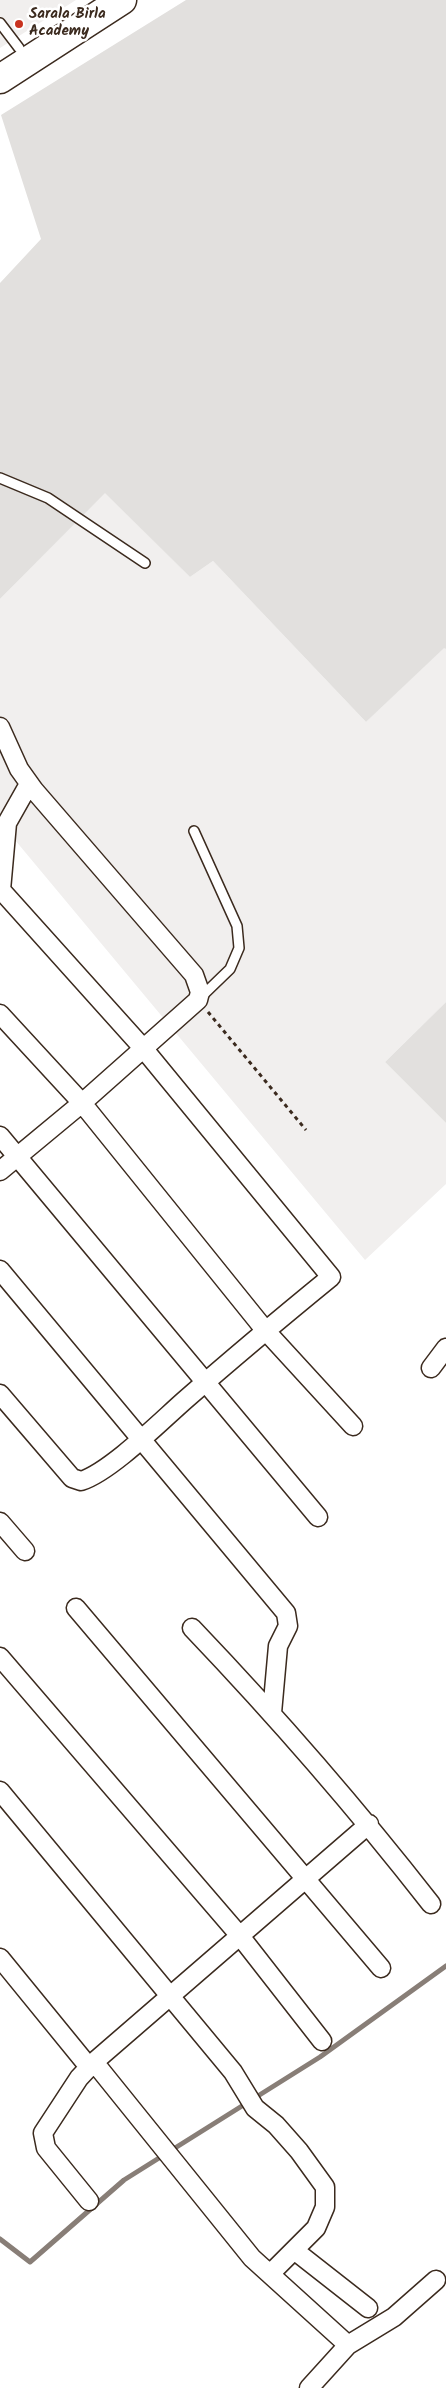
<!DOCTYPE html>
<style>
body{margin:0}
canvas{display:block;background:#fff}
</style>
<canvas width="446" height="2388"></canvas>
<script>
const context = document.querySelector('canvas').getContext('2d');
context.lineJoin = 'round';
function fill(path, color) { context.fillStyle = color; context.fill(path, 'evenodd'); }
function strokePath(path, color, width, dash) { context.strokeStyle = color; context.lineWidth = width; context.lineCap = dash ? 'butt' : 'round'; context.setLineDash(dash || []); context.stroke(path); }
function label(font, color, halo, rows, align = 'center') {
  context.font = font + ' Kalam,sans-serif'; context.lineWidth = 5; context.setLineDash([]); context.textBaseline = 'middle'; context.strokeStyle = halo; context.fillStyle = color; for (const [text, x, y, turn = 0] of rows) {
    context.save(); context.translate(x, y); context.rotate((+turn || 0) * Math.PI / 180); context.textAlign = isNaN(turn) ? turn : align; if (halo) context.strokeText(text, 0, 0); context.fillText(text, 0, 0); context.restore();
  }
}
fill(new Path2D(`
 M 0,0 L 76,0 L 0,48 Z
 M 105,492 L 190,577 L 213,561 L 366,722 L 444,647 L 446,649 L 446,1002 L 385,1062 L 446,1123 L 446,1184 L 365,1260 L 0,822 L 0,599 Z`), '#f1efee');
fill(new Path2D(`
 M 186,0 L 446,0 L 446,649 L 444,648 L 366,722 L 213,561 L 190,577 L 105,493 L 0,599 L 0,283 L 41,239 L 1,115 Z
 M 446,1002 L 446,1123 L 385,1062 Z`), '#e2e0de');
strokePath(new Path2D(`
 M 0,2239 L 30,2262 L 124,2180 L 320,2057 L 446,1966`), '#887e77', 5);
const lane = new Path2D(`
 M 0,23 L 19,48
 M 0,478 L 48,498 L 145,563
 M 194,831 L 237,926 L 239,948 L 230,969 L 200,998`);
const street = new Path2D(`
 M 0,727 L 19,769 L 34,790 L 194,975 L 200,992 L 198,1000 L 82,1103 L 0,1171
 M 0,1014 L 82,1103 L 265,1330 L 353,1426
 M 0,1136 L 318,1517
 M 0,1270 L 286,1613 L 288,1626 L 278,1646 L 272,1713
 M 431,1368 L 446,1348
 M 0,1394 L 72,1478 L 81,1481 C 110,1472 160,1422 185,1400 C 233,1358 282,1317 331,1277 L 143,1048 L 1,890 L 7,823 L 29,784
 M 0,1522 L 25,1551
 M 76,1608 L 381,1968
 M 192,1628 C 276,1716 356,1808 431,1904
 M 0,1657 L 240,1936 L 322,2041
 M 0,1791 L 233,2072 L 255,2108 L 276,2125 L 299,2151 L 325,2187 L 325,2207 L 316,2228 L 270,2274
 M 0,1958 L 89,2067
 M 94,2062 L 252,2258 L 348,2345
 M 89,2201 L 46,2148 L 43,2133 L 79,2078 L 94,2062 L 369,1824
 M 294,2250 L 368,2308
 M 309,2388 L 348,2345 L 394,2317 L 436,2280`);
const primary = new Path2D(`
 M 0,79 L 122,0`);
strokePath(lane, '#3b2a1e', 12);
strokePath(street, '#3b2a1e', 21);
strokePath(primary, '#3b2a1e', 31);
strokePath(new Path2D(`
 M 208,1012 L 306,1130`), '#3b2a1e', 3, [4, 4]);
strokePath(lane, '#fff', 9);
strokePath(street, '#fff', 18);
strokePath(primary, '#fff', 28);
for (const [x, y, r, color] of [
 [19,24,5,"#c8321e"]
]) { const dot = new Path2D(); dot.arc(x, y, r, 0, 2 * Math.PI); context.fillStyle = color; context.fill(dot); strokePath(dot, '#fff', 2); }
label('bold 15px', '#3b2a1e', '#fff', [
 ["Sarala Birla",29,15],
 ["Academy",29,32]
], 'left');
</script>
